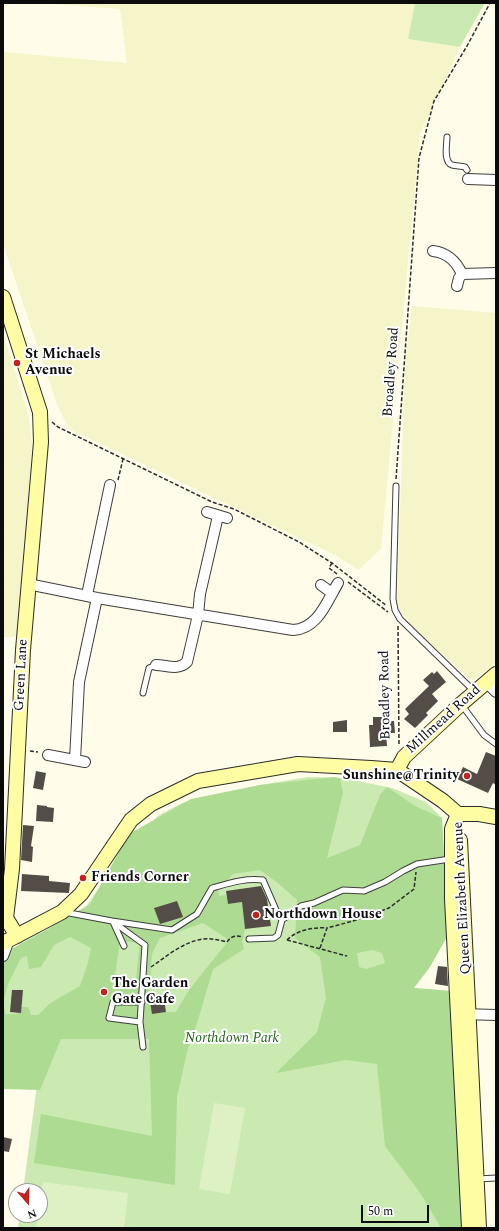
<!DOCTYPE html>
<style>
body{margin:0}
#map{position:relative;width:499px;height:1231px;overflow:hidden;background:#fffde9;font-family:Spectral,serif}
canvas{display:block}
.frame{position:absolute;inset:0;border:4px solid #0b0b0b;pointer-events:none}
.north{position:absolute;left:8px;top:1183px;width:40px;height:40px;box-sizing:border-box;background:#fff;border:1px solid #9d9d9d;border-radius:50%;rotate:160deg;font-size:11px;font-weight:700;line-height:16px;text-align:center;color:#0b0b0b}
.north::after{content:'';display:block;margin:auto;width:14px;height:18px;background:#c0241f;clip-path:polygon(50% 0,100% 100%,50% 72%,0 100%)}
.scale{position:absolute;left:361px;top:1205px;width:68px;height:18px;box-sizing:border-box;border:2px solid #0b0b0b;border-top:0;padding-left:5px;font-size:12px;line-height:14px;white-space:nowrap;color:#0b0b0b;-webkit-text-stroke:3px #fff;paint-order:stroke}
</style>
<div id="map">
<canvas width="499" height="1231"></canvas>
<div class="frame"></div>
<div class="north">N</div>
<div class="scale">50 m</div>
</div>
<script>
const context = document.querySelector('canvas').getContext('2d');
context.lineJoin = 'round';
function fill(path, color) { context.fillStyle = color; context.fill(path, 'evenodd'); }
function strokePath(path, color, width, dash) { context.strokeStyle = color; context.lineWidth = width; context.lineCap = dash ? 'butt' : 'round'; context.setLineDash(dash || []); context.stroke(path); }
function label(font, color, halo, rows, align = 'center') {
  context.font = font + ' Spectral,serif'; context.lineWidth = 4; context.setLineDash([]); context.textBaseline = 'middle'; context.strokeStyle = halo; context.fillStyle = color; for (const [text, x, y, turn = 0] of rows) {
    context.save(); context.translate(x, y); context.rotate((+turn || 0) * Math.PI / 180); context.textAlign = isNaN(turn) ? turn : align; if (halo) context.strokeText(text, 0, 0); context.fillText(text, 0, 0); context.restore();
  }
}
fill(new Path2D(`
 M 40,3 L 415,3 L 408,39 L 460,47 L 420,134 L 381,549 L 358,570 L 337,556 L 69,429 L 58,407 L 3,244 L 3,52 L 127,63 L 120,9 Z
 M 412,306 L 496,313 L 496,664 L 475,680 L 470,679 L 412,627 L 399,609 L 397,600 L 405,366 Z
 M 3,332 L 29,418 L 32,444 L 20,637 L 3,637 Z`), '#f5f5c9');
fill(new Path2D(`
 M 415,3 L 485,3 L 460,47 L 408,39 Z
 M 308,777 L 343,778 L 392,788 L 426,802 L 442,818 L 448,935 L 424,933 L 416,985 L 414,988 L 451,991 L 463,1228 L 18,1228 L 20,1215 L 40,1215 L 40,1191 L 23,1191 L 45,1024 L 3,1019 L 3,967 L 12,951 L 23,940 L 36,934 L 76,922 L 89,902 L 135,838 L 159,815 L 182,803 L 260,785 Z`), '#caeab2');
fill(new Path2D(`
 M 334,777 L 340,778 L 343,793 L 327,858 L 360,845 L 380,795 L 387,787 L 415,806 L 442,818 L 448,935 L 430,967 L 414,988 L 451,991 L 463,1228 L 441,1228 L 421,1194 L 385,1146 L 377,1064 L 346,1060 L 276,1073 L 317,1032 L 326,998 L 320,957 L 295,938 L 297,900 L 278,883 L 260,870 L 233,874 L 218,889 L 219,896 L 226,895 L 228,904 L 242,902 L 245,929 L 242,942 L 244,949 L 213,969 L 198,1020 L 187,1052 L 177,1097 L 175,1185 L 34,1163 L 41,1114 L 152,1136 L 149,1039 L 61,1039 L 40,1090 L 3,1089 L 3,1005 L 6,1014 L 16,1014 L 20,1007 L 28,1007 L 31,1015 L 38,1015 L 49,1004 L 80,986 L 88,963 L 91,948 L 70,937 L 54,945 L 41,967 L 29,969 L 27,956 L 21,958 L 8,984 L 3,1003 L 3,953 L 31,939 L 90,904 L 129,834 L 191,799 L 260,785 ZM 177,901 L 182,917 L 160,924 L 155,908 ZM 203,923 L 229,940 L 189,990 L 176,1012 L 166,1012 L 153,1014 L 149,996 L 152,954 L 160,938 ZM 120,941 L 140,943 L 136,979 L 115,976 ZM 372,950 L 382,953 L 385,963 L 366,969 L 359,967 L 357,953 Z`), '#acdb91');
fill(new Path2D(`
 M 214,1103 L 245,1108 L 230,1194 L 199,1189 Z
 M 43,1182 L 128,1193 L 124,1228 L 36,1228 L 38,1215 L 40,1215 L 40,1201 Z`), '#def1c4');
fill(new Path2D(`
 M 437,671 L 446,682 L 432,694 L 438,701 L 426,713 L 428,715 L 415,728 L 404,719 L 409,714 L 405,709 L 429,686 L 423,680 L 432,672 L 434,674 Z
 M 373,717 L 385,717 L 385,721 L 394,721 L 395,733 L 386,733 L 387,746 L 370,747 L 369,725 L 373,725 Z
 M 347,720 L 347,732 L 333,732 L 333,722 Z
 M 486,752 L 496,756 L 496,785 L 493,783 L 488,793 L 457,779 L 463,767 L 477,774 Z
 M 36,771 L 46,773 L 43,790 L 33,788 Z
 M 37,805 L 47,806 L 47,807 L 54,808 L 53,822 L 36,821 Z
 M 23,825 L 34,826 L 31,846 L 33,847 L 32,862 L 21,860 Z
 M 22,874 L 49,876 L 49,881 L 70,883 L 69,893 L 21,891 Z
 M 261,886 L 267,899 L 271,926 L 245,929 L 242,902 L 228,904 L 226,891 Z
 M 177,901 L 183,917 L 160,924 L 154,908 Z
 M 438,966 L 447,967 L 448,986 L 435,984 Z
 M 12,990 L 23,990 L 21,1013 L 10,1012 Z
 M 163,994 L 166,1012 L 152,1014 L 149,996 Z
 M 3,1137 L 12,1139 L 9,1152 L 3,1151 Z`), '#544d47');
const lane = new Path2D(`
 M 447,137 C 447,144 443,162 452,165 C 456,166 461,166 465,167 L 467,170
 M 396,486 L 393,599 L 395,610 L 400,619 L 474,691
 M 143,693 L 149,668 L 156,665
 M 461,704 L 484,735 L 496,744
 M 64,912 L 112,921 L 145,945 L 140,1022 L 143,1047
 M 112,921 L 172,930 L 197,914 L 212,888 C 230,883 245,878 263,880 L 276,910 L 282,920 L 301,906 L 314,903 L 343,890 L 364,891 L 385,882 L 403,871 L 417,864 L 450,859
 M 113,922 L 124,946
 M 249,939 L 274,938 L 278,935 L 282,920
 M 140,1022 L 109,1018 L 113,1002 L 142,1002
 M 478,1179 L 496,1178`);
const street = new Path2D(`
 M 468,179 L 496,180
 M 433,251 C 448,253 456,261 462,274
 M 457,286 L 459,278 L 462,274 L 496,273
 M 207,512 L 227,518
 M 28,584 L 97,598 L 293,630 C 318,629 327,601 338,583
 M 321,585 L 332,593
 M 87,595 L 110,485
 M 156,665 C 167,665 178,671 187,662 L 198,615 L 200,594 L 218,516
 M 486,682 L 496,692
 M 48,755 L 85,762
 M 75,760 L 79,682 L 97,598
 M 3,956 L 9,940
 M 462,1014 L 496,1015`);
const secondary = new Path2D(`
 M 3,297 L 40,412 L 41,442 L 23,650 L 12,869 L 6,918 L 17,936
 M 397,770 L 404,757 L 461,704 L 496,674
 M 458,814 L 452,829 L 452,899 L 469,1228
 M 460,840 L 479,1228
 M 3,943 L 62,912 L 81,894 L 131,820 L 151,804 L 198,781 L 298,764 L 371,768 L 397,770 L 443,801 L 458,814 L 479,814 L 496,817`);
strokePath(lane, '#3e3e3e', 7);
strokePath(street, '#3e3e3e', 12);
strokePath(secondary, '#2d2d2d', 16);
strokePath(new Path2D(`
 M 52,422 L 58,427 L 212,502 L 234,509 L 299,542 L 332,563 L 387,606
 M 396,479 L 419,158 L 434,101 L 467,46 L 490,3
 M 118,480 L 123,459
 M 332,563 L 329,568 L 337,574
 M 348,582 L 388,612
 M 398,626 L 399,746
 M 30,751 L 38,752
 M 287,940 L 347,956
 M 287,940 C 297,930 313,927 327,928
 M 320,948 L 327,928 L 353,921 L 389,908 L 414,889 L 416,872
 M 151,967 C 167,956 183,942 203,939 C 211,938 219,940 227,942 C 231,936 236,935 243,937`), '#2d2d2d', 1.5, [4, 2]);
strokePath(lane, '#fff', 5);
strokePath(street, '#fff', 10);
strokePath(secondary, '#fffda4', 14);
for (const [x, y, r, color] of [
 [17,363,4,"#c0241f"],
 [467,776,4,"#c0241f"],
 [83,878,4,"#c0241f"],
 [256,915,4,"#c0241f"],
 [104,992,4,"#c0241f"]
]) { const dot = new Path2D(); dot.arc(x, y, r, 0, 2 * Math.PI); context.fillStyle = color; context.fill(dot); strokePath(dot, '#fff', 1.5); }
label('bold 14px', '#0b0b0b', '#fff', [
 ["St Michaels",25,355],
 ["Avenue",25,371],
 ["Sunshine@Trinity",459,776,"right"],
 ["Friends Corner",91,878],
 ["Northdown House",264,915],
 ["The Garden",112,984],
 ["Gate Cafe",112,1000]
], 'left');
label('14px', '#0b0b0b', '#fff', [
 ["Broadley Road",392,372,-86],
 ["Green Lane",22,675,-87],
 ["Broadley Road",386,695,-91],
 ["Millmead Road",444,720,-42],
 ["Queen Elizabeth Avenue",463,898,-93]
]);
label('italic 14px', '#23641a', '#fff', [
 ["Northdown Park",232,1039]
]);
</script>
